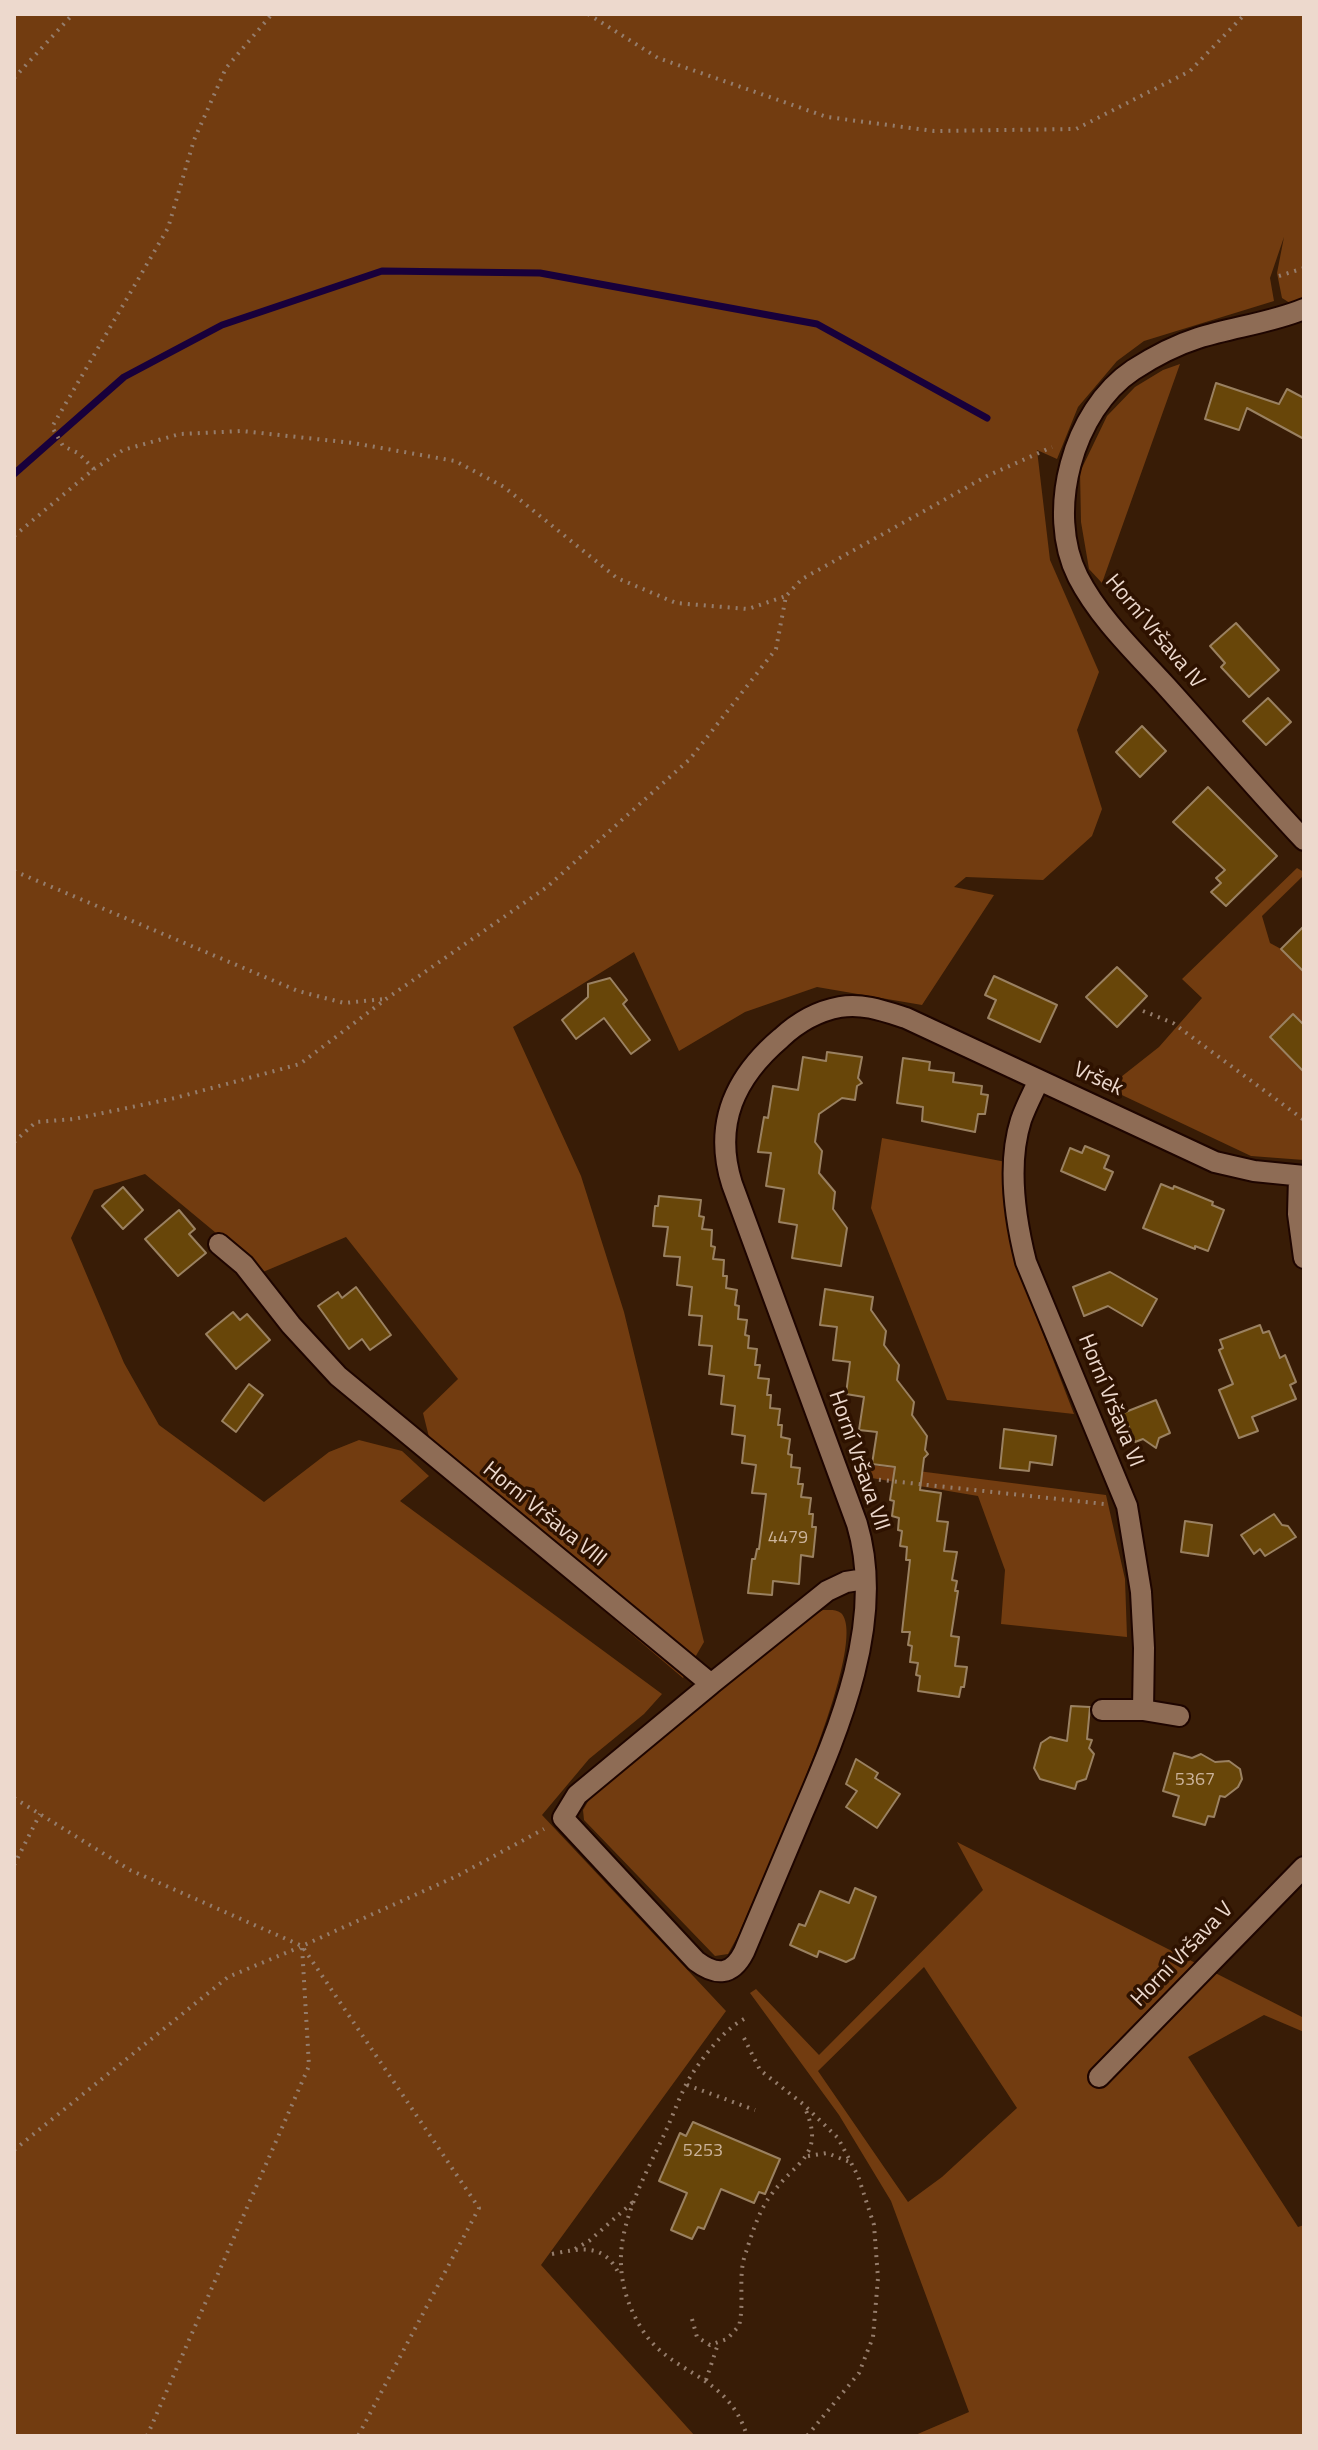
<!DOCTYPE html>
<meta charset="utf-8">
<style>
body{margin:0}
#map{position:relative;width:1318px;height:2450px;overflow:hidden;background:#381c06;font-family:"Titillium Web",sans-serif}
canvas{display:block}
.frame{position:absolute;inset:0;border:16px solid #edd9cd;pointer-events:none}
</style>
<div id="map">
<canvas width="1318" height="2450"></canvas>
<div class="frame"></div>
</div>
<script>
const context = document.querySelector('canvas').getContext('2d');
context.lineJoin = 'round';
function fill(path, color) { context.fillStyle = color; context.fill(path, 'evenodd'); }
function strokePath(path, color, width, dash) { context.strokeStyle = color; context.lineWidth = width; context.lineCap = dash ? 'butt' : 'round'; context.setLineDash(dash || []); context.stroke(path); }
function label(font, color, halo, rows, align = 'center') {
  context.font = font + ' "Titillium Web",sans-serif'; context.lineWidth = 7; context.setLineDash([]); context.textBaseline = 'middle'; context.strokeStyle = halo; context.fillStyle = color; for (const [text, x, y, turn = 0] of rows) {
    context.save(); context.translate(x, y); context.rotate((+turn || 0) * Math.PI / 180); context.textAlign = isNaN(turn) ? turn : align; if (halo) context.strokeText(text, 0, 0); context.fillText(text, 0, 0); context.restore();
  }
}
fill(new Path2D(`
 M 14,14 L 1304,14 L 1304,312 L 1282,298 L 1277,273 L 1284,237 L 1270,278 L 1274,301 L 1144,341 L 1117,361 L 1078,407 L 1057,459 L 1037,450 L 1050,560 L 1099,672 L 1077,730 L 1102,809 L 1092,836 L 1043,880 L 966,877 L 954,887 L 994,895 L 922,1005 L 817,987 L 745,1012 L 679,1051 L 634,952 L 513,1027 L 581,1176 L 624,1312 L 704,1642 L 683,1678 L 437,1469 L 423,1413 L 458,1379 L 346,1237 L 263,1272 L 145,1174 L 94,1190 L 71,1238 L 124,1363 L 159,1425 L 264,1502 L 329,1452 L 359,1440 L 402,1451 L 429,1476 L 400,1501 L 662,1694 L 644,1714 L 589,1759 L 542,1815 L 726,2011 L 541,2265 L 695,2436 L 14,2436 Z
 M 1180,364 L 1102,583 L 1089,569 L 1081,522 L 1080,472 L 1107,416 L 1135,387 L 1163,370 Z
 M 1297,868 L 1304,872 L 1304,875 L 1262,916 L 1270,943 L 1281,949 L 1304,972 L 1304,1160 L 1251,1156 L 1107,1088 L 1159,1047 L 1202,998 L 1182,979 Z
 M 882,1138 L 1006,1162 L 1006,1211 L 1014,1259 L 1074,1414 L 947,1400 L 871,1208 Z
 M 855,1463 L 1106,1495 L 1125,1579 L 1127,1637 L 1001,1624 L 1005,1570 L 978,1496 L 854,1475 Z
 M 823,1610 C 829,1610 836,1609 841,1613 C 873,1644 758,1889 740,1932 L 728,1954 L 715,1956 L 584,1820 L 583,1810 L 590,1798 L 809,1618 Z
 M 957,1842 L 1304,2018 L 1304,2032 L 1264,2015 L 1188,2057 L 1298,2227 L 1304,2225 L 1304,2436 L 913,2436 L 969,2412 L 891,2201 L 839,2115 L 750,1993 L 756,1989 L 819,2055 L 983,1890 ZM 924,1967 L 1017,2108 L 942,2177 L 908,2202 L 818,2071 Z`), '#723c10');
strokePath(new Path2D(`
 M 14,474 L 124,377 L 222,325 L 382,271 L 540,273 L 817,324 L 987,418`), '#18003b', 7);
const building = new Path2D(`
 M 1216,383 L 1279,404 L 1287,389 L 1304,398 L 1304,439 L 1247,408 L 1239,430 L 1205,419 Z
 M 1236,623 L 1279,670 L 1249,697 L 1221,667 L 1225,663 L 1210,646 Z
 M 1268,698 L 1291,722 L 1266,745 L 1243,721 Z
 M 1142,726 L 1166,751 L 1140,777 L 1116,752 Z
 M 1208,787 L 1277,856 L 1226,906 L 1211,892 L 1221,883 L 1216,878 L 1225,870 L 1173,822 Z
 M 1304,926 L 1304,972 L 1281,949 Z
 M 1117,967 L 1147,996 L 1117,1027 L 1086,997 Z
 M 994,976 L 1057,1005 L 1040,1042 L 988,1018 L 996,1000 L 985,995 Z
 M 610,978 L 627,1000 L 623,1004 L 650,1040 L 631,1054 L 604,1018 L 576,1039 L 562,1020 L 588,997 L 588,984 Z
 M 1293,1014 L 1304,1025 L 1304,1072 L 1270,1037 Z
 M 827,1052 L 862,1057 L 858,1078 L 862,1083 L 857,1086 L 855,1100 L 842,1098 L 819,1114 L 815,1142 L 822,1151 L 819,1173 L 835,1192 L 833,1209 L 847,1228 L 841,1266 L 792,1258 L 797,1225 L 779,1222 L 784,1189 L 766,1186 L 771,1153 L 758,1152 L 764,1117 L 768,1118 L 773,1086 L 798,1090 L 803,1057 L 826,1061 Z
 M 903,1058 L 930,1062 L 929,1070 L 954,1073 L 953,1082 L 982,1086 L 981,1094 L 988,1095 L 985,1114 L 978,1114 L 975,1132 L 922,1121 L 923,1107 L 897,1103 Z
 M 1085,1146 L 1109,1156 L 1104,1168 L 1113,1172 L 1105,1190 L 1061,1171 L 1070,1148 L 1082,1153 Z
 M 1161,1184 L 1173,1189 L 1174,1186 L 1213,1202 L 1212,1205 L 1224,1210 L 1208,1251 L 1195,1246 L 1195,1249 L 1143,1228 Z
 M 123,1187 L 143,1210 L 123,1229 L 102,1206 Z
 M 659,1196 L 701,1200 L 699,1216 L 704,1217 L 702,1229 L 712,1230 L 711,1246 L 715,1247 L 713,1259 L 724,1260 L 723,1276 L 727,1276 L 726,1288 L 737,1290 L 735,1305 L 739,1306 L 738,1319 L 747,1320 L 745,1335 L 749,1336 L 748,1348 L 757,1349 L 755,1365 L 760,1365 L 758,1378 L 769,1379 L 767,1395 L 771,1395 L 770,1408 L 780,1409 L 778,1425 L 782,1425 L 781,1437 L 790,1439 L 788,1454 L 792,1455 L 791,1467 L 800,1468 L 798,1484 L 803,1484 L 801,1497 L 811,1498 L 809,1514 L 813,1514 L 812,1527 L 816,1527 L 813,1557 L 801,1555 L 799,1584 L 773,1581 L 772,1595 L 748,1593 L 752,1559 L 755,1559 L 757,1549 L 759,1549 L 766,1494 L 752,1493 L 756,1465 L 742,1463 L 745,1436 L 732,1434 L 735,1406 L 721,1404 L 724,1376 L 709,1374 L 712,1346 L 699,1345 L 702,1316 L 689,1315 L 692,1287 L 677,1285 L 680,1257 L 664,1256 L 668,1227 L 653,1226 L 655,1206 L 658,1206 Z
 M 179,1210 L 195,1229 L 189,1234 L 206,1253 L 178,1276 L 145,1239 Z
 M 1110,1272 L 1157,1299 L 1142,1326 L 1108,1306 L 1084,1316 L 1073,1287 Z
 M 356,1287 L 391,1335 L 370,1350 L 362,1339 L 349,1349 L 318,1306 L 338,1292 L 342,1298 Z
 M 825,1289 L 873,1297 L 871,1310 L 886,1331 L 884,1345 L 899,1365 L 897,1380 L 914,1402 L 912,1415 L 927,1436 L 925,1450 L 928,1454 L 924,1458 L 920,1490 L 941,1493 L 937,1521 L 948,1522 L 944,1551 L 957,1552 L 952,1580 L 957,1581 L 955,1591 L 958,1591 L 951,1636 L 959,1637 L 955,1666 L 967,1667 L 964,1687 L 961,1687 L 959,1697 L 918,1691 L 920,1676 L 916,1675 L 918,1663 L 910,1662 L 912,1646 L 908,1645 L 910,1632 L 902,1632 L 910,1560 L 906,1560 L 907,1547 L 900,1546 L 902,1531 L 898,1530 L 899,1518 L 892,1516 L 894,1501 L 890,1500 L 895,1467 L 872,1464 L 877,1432 L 859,1430 L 864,1397 L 846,1394 L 850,1362 L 833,1360 L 837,1327 L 820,1325 Z
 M 233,1312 L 240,1320 L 247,1314 L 270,1340 L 236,1369 L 206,1334 Z
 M 1260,1325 L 1263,1333 L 1269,1331 L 1280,1358 L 1285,1355 L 1296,1382 L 1290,1385 L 1296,1399 L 1252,1417 L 1258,1431 L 1239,1438 L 1219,1390 L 1233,1384 L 1219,1350 L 1223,1348 L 1220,1340 Z
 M 249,1384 L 263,1395 L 236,1432 L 222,1421 Z
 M 1156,1400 L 1170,1433 L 1159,1438 L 1156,1448 L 1143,1439 L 1135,1442 L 1123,1413 Z
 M 1004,1429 L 1056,1436 L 1052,1465 L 1030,1462 L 1029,1471 L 1000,1468 Z
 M 1274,1514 L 1282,1525 L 1288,1526 L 1296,1537 L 1265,1556 L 1260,1549 L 1254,1554 L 1241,1535 Z
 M 1185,1521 L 1212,1525 L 1208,1556 L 1181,1552 Z
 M 1071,1706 L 1090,1707 L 1087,1739 L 1092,1740 L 1089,1748 L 1094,1754 L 1086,1779 L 1077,1782 L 1075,1789 L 1040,1779 L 1034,1768 L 1041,1743 L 1050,1737 L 1067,1741 Z
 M 1174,1753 L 1192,1758 L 1201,1754 L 1215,1762 L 1229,1761 L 1240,1769 L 1242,1779 L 1238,1787 L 1225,1797 L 1220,1796 L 1214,1817 L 1208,1816 L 1205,1825 L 1173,1816 L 1179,1796 L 1163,1791 Z
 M 856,1759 L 878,1773 L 875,1778 L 900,1794 L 877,1828 L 846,1807 L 857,1791 L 846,1784 Z
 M 855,1888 L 876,1897 L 854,1958 L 846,1962 L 819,1951 L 817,1957 L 790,1945 L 799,1924 L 805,1926 L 820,1891 L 849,1903 Z
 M 693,2122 L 780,2159 L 765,2194 L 759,2192 L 754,2203 L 721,2189 L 704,2229 L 698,2227 L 692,2239 L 671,2230 L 687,2193 L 659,2181 L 680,2133 L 686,2136 Z`);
fill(building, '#684609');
strokePath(building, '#9a8161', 2);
const minor = new Path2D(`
 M 1304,309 C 1270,323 1233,327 1198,338 C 1176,345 1153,357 1133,370 C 1073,410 1045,512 1078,577 C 1099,618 1135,652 1166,686 C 1212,737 1257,790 1304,840
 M 1039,1080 C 1033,1093 1026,1106 1021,1120 C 1007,1164 1015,1218 1026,1262 L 1127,1506 L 1141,1592 L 1144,1648 L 1143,1710 L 1102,1710
 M 1299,1177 L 1298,1214 L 1304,1258
 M 219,1244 L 244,1265 L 291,1325 L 338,1376 L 711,1684 L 827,1591 L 846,1582 L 865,1579
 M 711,1684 L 577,1795 L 563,1818 L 696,1961 C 716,1976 732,1976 744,1952 C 763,1907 782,1862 801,1817 C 839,1729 886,1621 857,1524 L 732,1184 C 713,1124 735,1077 781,1038 C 797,1023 818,1011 840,1007 C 863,1003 884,1011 906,1018 L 1215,1162 L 1254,1171 L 1304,1176
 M 1143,1710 L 1179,1716
 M 1099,2077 L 1304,1867`);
strokePath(minor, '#1e0500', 24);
strokePath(new Path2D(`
 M 588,14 L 658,58 L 827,117 L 934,131 L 1076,129 L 1190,71 L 1245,14
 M 14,78 L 73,14
 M 1279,276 L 1304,268
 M 94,469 L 78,453 L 63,446 L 52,427 L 168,228 L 194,140 L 226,68 L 272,14
 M 14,536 L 94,469 L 123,450 L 180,434 L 242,431 L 353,443 L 455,461 L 504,487 L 617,578 L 676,603 L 748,609 L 786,596
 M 14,871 L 298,991 L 344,1003 L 385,999
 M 1143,1011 L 1173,1023 L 1304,1120
 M 14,1142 L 36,1122 L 74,1119 L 175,1098 L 300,1064 L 386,999 L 547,887 L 690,759 L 776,649 L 786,596 L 802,579 L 987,476 L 1052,447
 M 863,1478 L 1104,1504
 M 14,1798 L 130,1870 L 302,1946 L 479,2208 L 358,2436
 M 14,1865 L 40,1814
 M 744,2019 C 724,2030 707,2052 694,2071 C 683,2087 676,2108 668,2126 C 651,2164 628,2203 622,2244 C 618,2273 625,2301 640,2326 C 668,2376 727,2371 747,2436
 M 744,2038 L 760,2070 L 803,2104 L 838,2138 L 858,2176 L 874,2225 L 878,2278 L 873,2337 L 859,2373 L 807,2436
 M 687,2085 L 755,2110
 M 14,2150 L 228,1977 L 300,1947
 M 808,2156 L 827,2153 L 852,2163
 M 575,2249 L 589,2241 L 633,2202
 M 552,2254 C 582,2248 604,2243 619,2274
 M 692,2319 L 697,2337 L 710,2345 L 727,2339 L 739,2326 C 745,2301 737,2276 746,2252 C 752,2234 759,2210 771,2195 C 796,2160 827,2156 804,2106
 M 706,2380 L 718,2344
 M 147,2436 L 309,2066 L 302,1946 L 457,1876 L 544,1829`), '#957d6c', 4, [2, 6]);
strokePath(minor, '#8e6c55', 20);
label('18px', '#ccb49c', null, [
 ["4479",788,1539],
 ["5367",1195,1781],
 ["5253",703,2152]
]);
label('22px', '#edd9cd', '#2e1200', [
 ["Horní Vršava IV",1154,632,50],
 ["Vršek",1098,1080,25],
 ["Horní Vršava VI",1110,1401,68],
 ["Horní Vršava VII",858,1461,71],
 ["Horní Vršava VIII",544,1515,39],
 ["Horní Vršava V",1183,1955,-46]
]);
</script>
